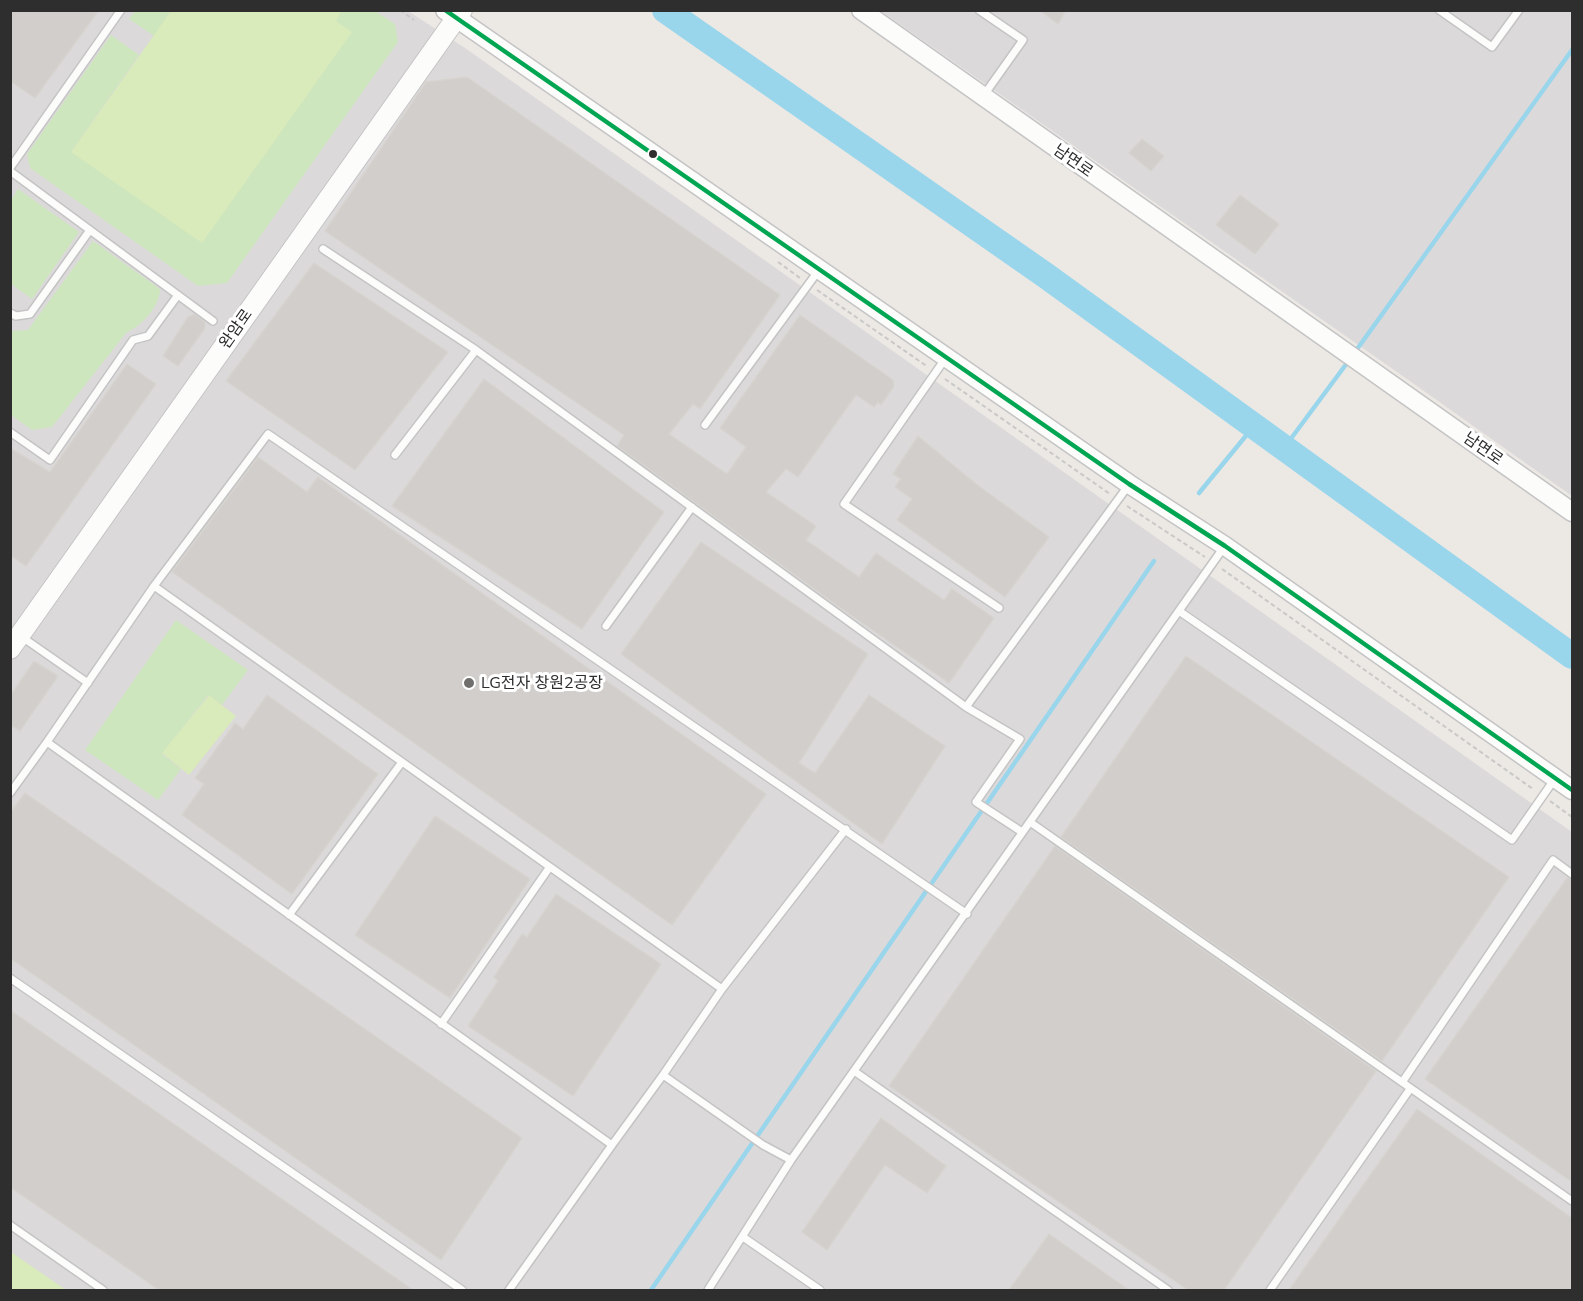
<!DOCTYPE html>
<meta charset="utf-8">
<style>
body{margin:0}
#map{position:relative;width:1583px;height:1301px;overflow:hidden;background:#ece8e4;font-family:Mulish,sans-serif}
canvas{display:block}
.frame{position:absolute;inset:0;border:12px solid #2e2e2e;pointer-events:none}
</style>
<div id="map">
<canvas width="1583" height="1301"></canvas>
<div class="frame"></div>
</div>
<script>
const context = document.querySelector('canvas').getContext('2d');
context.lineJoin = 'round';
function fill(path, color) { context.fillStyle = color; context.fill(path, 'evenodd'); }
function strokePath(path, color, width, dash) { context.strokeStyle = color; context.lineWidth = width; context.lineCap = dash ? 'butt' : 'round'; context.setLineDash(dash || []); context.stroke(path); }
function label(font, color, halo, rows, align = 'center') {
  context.font = font + ' Mulish,"Noto Sans KR",sans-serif'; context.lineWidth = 6; context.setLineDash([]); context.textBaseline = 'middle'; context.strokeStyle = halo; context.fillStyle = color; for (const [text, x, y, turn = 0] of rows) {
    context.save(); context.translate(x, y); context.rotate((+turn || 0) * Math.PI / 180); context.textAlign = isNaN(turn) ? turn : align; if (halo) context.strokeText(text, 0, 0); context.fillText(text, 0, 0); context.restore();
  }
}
fill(new Path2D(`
 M 10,11 L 408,11 L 465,48 L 1572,832 L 1572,1290 L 11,1290 Z
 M 881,11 L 1572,11 L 1572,496 L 1407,379 Z`), '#dcd9db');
fill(new Path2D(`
 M 135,11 L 135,10 L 171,11 L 154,36 L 129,19 Z
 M 341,11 L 375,11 L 395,24 L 398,42 L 227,283 L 198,286 L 30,168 L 27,154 L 111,35 L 139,55 L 71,152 L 351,32 L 335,21 Z
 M 18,189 L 79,232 L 32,299 L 11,284 L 11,200 Z
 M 93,241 L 160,289 C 160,307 141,326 126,333 L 52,427 L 32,430 L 11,415 L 11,331 L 28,330 Z
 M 176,620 L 248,670 L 222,705 L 208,695 L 162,754 L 181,769 L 158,800 L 85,750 Z`), '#cee6be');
fill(new Path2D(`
 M 171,11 L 341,11 L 336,21 L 352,32 L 202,243 L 71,152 Z
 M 209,695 L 236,716 L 189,775 L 162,753 Z
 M 10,1252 L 11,1252 L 66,1290 L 11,1290 Z`), '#d9eabb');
strokePath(new Path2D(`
 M 1355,352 L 1572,50
 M 1284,448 L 1350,359
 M 1199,493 L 1254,426
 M 651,1290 L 1154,561`), '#99d6ec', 4.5);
strokePath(new Path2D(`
 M 665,10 L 1045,275 L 1572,656`), '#99d6ec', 26);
const building = new Path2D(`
 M 10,10 L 99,10 L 35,98 L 10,81 Z
 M 1039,10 L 1066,10 L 1058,24 Z
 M 467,77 L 780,295 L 700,409 L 693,404 L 669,434 L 727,474 L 746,447 L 720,428 L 800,315 L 893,380 L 894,386 L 881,405 L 878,402 L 874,407 L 856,395 L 798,477 L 786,469 L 766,492 L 816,526 L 806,540 L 859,577 L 876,553 L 944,600 L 952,589 L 994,618 L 949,683 L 842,609 L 617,446 L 624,435 L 325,231 L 426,82 Z
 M 1142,139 L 1164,156 L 1151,171 L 1129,153 Z
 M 1240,195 L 1279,224 L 1255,254 L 1216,225 Z
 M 314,263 L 448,352 L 355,470 L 226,381 Z
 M 194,314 L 205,322 L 205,328 L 178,366 L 163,356 L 188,317 Z
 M 127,364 L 156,384 L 26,566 L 10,555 L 10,448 L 50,472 Z
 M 484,379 L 664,512 L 582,629 L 392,506 Z
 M 918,436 L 976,484 L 1049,537 L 1005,597 L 897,520 L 912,499 L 895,487 L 901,479 L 893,474 Z
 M 258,457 L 307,492 L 318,477 L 766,794 L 672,925 L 172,572 Z
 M 701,542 L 868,654 L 799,763 L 815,773 L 869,695 L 945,746 L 882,844 L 621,654 Z
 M 1186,656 L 1509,877 L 1382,1061 L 1061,837 Z
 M 34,661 L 58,676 L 20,731 L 10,725 L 10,696 Z
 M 267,695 L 378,774 L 292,894 L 182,815 L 204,784 L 195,778 L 235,723 L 243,729 Z
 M 25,793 L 522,1138 L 441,1260 L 10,958 L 10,813 Z
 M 435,816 L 530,879 L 450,998 L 355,935 Z
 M 1055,846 L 1376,1071 L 1224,1290 L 1188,1290 L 889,1086 Z
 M 1567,878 L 1572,879 L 1572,1182 L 1425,1079 Z
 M 556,894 L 661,964 L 573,1096 L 468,1026 L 498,981 L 494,977 L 522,934 L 527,937 Z
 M 10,1010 L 413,1290 L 159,1290 L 10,1187 Z
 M 1417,1109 L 1572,1218 L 1572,1290 L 1289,1290 Z
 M 881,1118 L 946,1166 L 927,1193 L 885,1165 L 827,1250 L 802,1232 Z
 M 1049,1234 L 1129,1290 L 1009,1290 Z`);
fill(building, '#d1cecb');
strokePath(building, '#d7d4d0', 1.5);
const service = new Path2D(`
 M 979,10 L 1023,40 L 984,95
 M 1439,10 L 1492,47 L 1519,10
 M 10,168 L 121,10
 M 10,171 L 213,321
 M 323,249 L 476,350 L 966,707 L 1020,739 L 976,802 L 1022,832
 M 10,313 L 16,316 L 30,314 L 90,230
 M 945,359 L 844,504 L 999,608
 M 705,425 L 819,270
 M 10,432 L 50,460 L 133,340 L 148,336 L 178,295
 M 395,455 L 476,350
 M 154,586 L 47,742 L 612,1145 L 663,1075
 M 1179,611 L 1512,840 L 1554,780
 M 606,626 L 692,507
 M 22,637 L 88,683
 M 966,707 L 1128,486
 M 10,793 L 47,742
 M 1030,822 L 1572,1201
 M 289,915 L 402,762
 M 10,978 L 462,1290
 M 722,989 L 846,829
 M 441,1024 L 549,868
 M 854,1071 L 1168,1290
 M 1403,1081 L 1553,860 L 1572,874
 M 791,1160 L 1224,547
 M 10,1225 L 103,1290
 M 743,1237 L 820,1290
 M 509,1290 L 612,1145
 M 708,1290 L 791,1160 L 763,1145 L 663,1075 L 722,989 L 154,586 L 268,434 L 967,914
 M 1270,1290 L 1410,1089`);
const tertiary = new Path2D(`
 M 445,10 L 1129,484 L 1225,546 L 1572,790
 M 861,10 L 1572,512`);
const secondary = new Path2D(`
 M 10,649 L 462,10`);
strokePath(service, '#c5c4c5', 10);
strokePath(tertiary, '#c5c4c5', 21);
strokePath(secondary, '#c5c4c5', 22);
strokePath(new Path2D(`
 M 400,10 L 414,20
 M 778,262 L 800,278
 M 817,290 L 928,367
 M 945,379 L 1110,494
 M 1127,506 L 1205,557
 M 1222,569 L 1533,789
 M 1550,801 L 1572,817`), '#c9c9c8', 2, [4.5, 3]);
strokePath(service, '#fcfcfb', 7);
strokePath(tertiary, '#fcfcfb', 18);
strokePath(secondary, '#fcfcfb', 20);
strokePath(new Path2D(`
 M 445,10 L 1129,484 L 1225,546 L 1572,790`), '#00a651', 4.5);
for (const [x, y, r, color] of [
 [653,154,5,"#2e2e2e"],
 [469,683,6,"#706f6e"]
]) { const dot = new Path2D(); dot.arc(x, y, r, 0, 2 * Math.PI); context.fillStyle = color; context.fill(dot); strokePath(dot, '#fff', 2); }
label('16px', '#2e2e2e', '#fff', [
 ["남면로",1073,161,35],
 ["완암로",236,329,-55],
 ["남면로",1483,449,35]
]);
label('16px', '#2e2e2e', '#fff', [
 ["LG전자 창원2공장",481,683]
], 'left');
</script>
